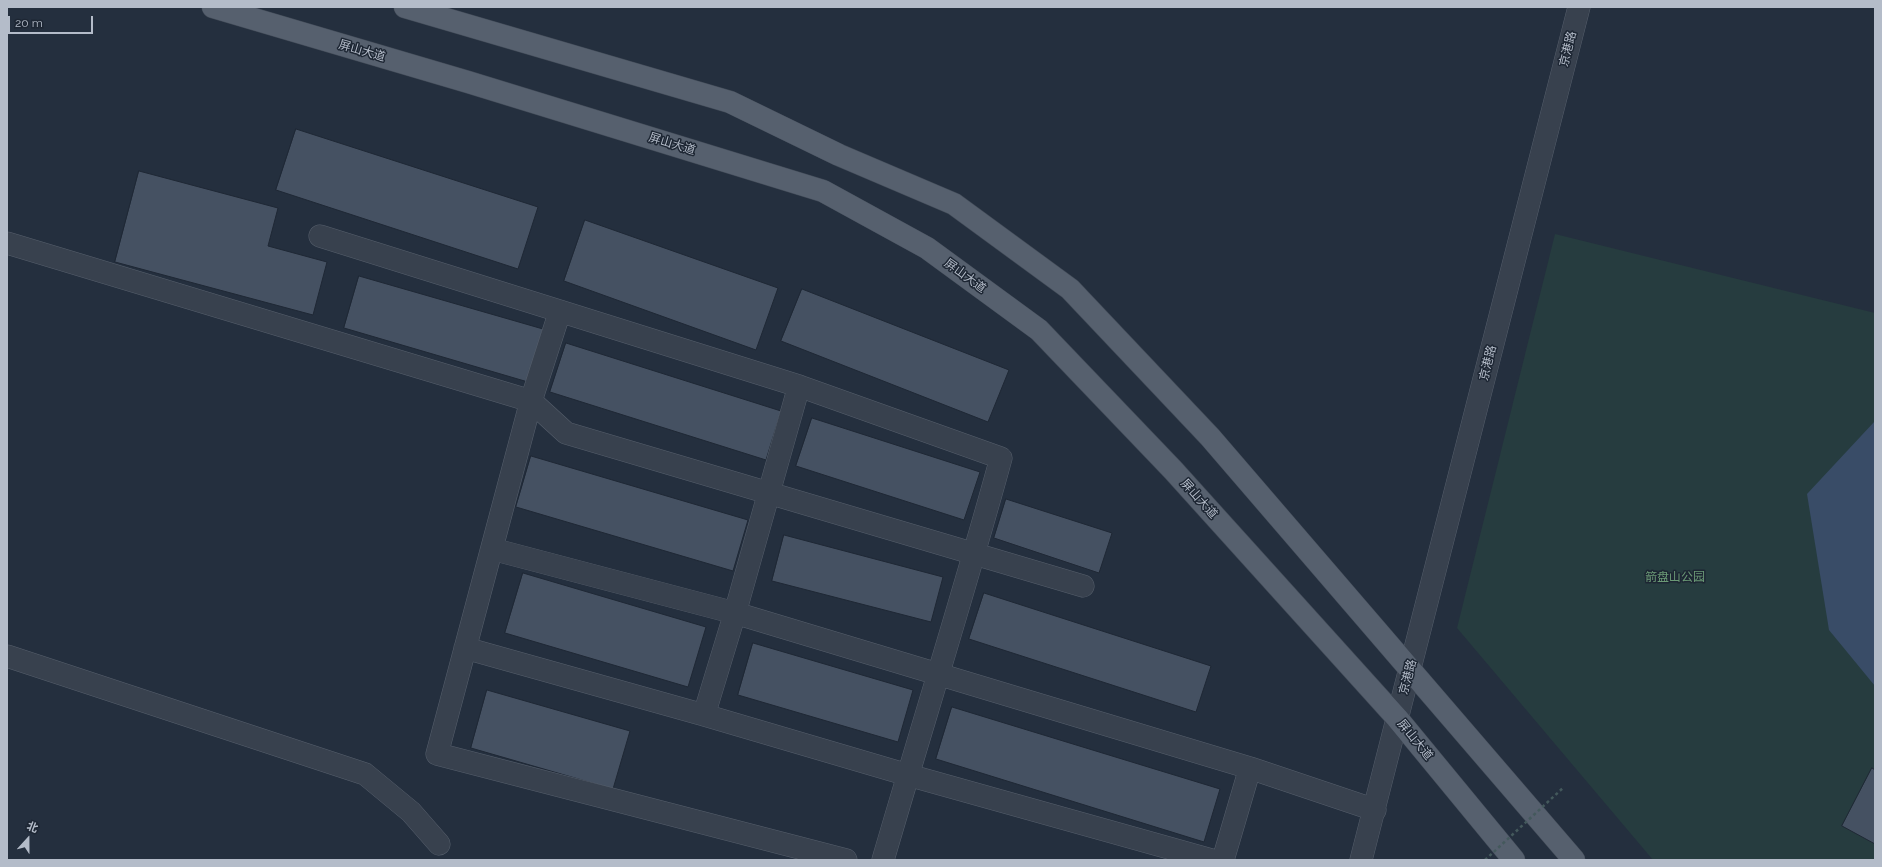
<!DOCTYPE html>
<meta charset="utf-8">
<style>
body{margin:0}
#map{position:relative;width:1882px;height:867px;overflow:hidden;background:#242f3e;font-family:Raleway,"Noto Sans SC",sans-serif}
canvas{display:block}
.frame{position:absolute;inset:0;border:8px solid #b4bcc9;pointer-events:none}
.north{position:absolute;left:8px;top:819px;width:40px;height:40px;-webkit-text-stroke:3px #1d2633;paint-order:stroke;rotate:21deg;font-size:11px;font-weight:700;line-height:16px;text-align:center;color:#b4bcc9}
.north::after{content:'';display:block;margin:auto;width:14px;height:18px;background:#b4bcc9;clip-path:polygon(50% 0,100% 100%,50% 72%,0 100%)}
.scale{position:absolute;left:8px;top:16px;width:85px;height:18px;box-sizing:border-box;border:2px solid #b4bcc9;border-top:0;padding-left:5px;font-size:12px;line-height:14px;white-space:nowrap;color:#b4bcc9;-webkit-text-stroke:3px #1d2633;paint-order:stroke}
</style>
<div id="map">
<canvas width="1882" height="867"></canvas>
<div class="frame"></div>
<div class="north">北</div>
<div class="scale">20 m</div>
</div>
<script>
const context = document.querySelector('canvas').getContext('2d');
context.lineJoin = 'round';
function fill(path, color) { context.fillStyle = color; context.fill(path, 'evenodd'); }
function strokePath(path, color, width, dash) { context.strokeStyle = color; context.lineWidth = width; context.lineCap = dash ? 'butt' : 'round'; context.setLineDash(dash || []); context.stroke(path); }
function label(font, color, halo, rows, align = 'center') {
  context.font = font + ' Raleway,"Noto Sans SC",sans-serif'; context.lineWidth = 3; context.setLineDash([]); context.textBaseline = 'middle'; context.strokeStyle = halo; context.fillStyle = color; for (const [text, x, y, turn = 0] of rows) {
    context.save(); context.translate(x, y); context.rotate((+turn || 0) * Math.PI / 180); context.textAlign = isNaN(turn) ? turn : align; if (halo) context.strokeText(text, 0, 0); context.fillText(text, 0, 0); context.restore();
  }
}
fill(new Path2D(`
 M 1555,234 L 1875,313 L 1875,860 L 1653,860 L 1457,628 Z`), '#263c3f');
fill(new Path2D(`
 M 1875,421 L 1875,686 L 1829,630 L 1807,494 Z`), '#394c67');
const building = new Path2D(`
 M 296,129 L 538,207 L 518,269 L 276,190 Z
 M 139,171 L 278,208 L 268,246 L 327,262 L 313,315 L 115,262 Z
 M 585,220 L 778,288 L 756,350 L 564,281 Z
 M 359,276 L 543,329 L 528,382 L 344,328 Z
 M 802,289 L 1009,370 L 988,422 L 781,341 Z
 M 566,343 L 781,411 L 766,460 L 550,392 Z
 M 812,418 L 980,472 L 964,520 L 796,466 Z
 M 531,456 L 748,520 L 733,571 L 516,507 Z
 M 1006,499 L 1112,533 L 1099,573 L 994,538 Z
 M 784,535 L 943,577 L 931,622 L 772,581 Z
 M 523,573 L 706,627 L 688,687 L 505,633 Z
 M 984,593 L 1211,666 L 1196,712 L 969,639 Z
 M 753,643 L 913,690 L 898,742 L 738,695 Z
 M 487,690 L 630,731 L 613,789 L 471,748 Z
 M 952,707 L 1220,789 L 1204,842 L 936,759 Z
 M 1872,768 L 1875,770 L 1875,844 L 1842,826 Z`);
fill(building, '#455162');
strokePath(building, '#1f2835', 1);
const minor = new Path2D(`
 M 320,236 L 799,386 L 735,613 L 1250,768 L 1375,810
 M 7,243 L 531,401 L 566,433 L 1083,586
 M 560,311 L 531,401 L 437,754 L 846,860
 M 799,386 L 1001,458 C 964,593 922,726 883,860
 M 492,549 L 735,613 L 704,715 L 908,775 L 1212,860
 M 465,648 L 704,715
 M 7,656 L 365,774 L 411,812 L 439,844
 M 1223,860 L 1250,768
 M 1361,860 L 1579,7`);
const major = new Path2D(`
 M 213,7 L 468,82 L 823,191 L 927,248 L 1039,330 L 1173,470 L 1397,718 L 1514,860
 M 405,7 L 730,102 L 839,155 L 954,204 L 1070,289 L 1210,437 L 1574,860`);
strokePath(minor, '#565f6c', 23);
strokePath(major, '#414a57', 23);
strokePath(minor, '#38414e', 22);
strokePath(major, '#56606e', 22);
strokePath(new Path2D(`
 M 1485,860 L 1564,787`), '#44595c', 2.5, [3, 3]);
label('12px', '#b4bcc9', '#1d2633', [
 ["京港路",1568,49,-76],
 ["屏山大道",362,51,16],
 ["屏山大道",672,144,17],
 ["屏山大道",965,276,36],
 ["京港路",1488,363,-76],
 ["屏山大道",1199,499,48],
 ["京港路",1408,677,-75],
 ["屏山大道",1415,740,51]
]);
label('12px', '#6b9a76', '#1d2633', [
 ["箭盘山公园",1675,577]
]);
</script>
